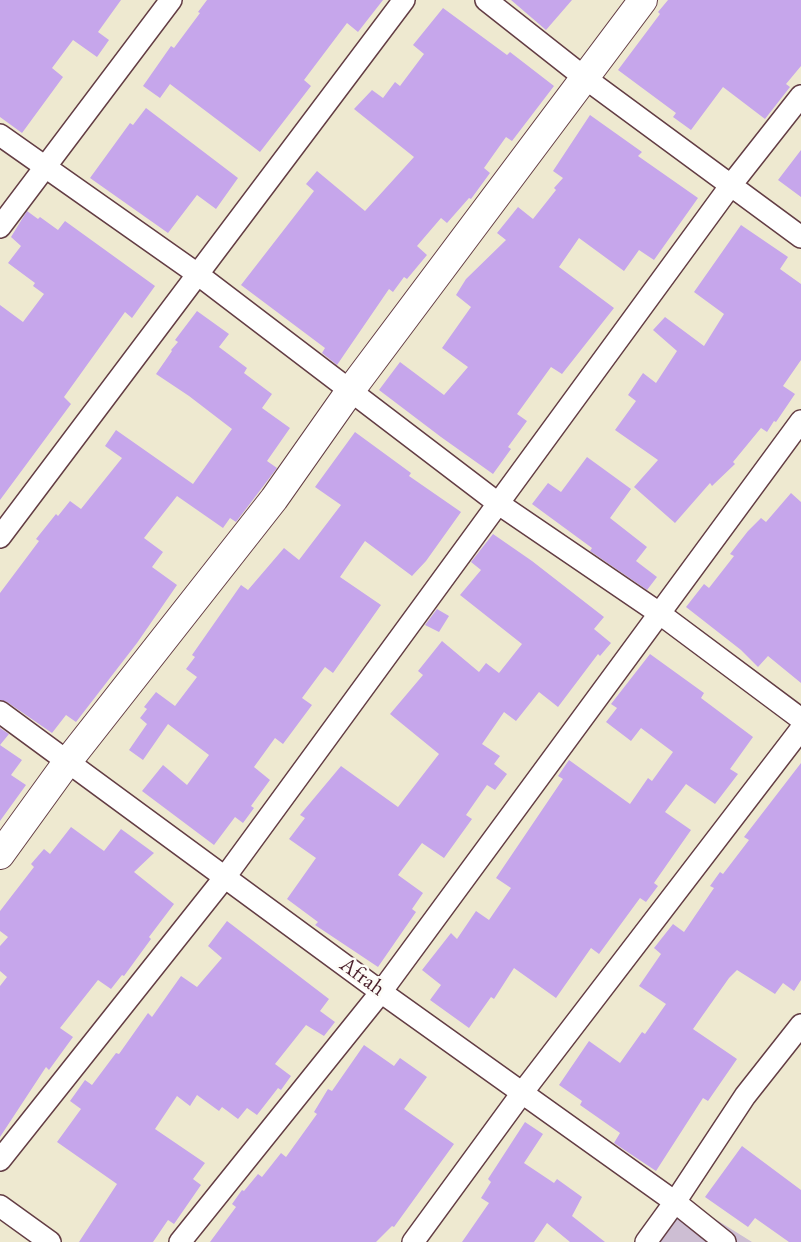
<!DOCTYPE html>
<style>
body{margin:0}
canvas{display:block;background:#eee9d0}
</style>
<canvas width="801" height="1242"></canvas>
<script>
const context = document.querySelector('canvas').getContext('2d');
context.lineJoin = 'round';
function fill(path, color) { context.fillStyle = color; context.fill(path, 'evenodd'); }
function strokePath(path, color, width, dash) { context.strokeStyle = color; context.lineWidth = width; context.lineCap = dash ? 'butt' : 'round'; context.setLineDash(dash || []); context.stroke(path); }
function label(font, color, halo, rows, align = 'center') {
  context.font = font + ' "EB Garamond",serif'; context.lineWidth = 5; context.setLineDash([]); context.textBaseline = 'middle'; context.strokeStyle = halo; context.fillStyle = color; for (const [text, x, y, turn = 0] of rows) {
    context.save(); context.translate(x, y); context.rotate((+turn || 0) * Math.PI / 180); context.textAlign = isNaN(turn) ? turn : align; if (halo) context.strokeText(text, 0, 0); context.fillText(text, 0, 0); context.restore();
  }
}
fill(new Path2D(`
 M 683,1199 L 752,1242 L 651,1242 Z`), '#cdbed3');
fill(new Path2D(`
 M 0,0 L 121,0 L 98,32 L 109,40 L 97,57 L 73,40 L 52,68 L 63,77 L 22,133 L 0,117 Z
 M 207,0 L 383,0 L 358,32 L 347,23 L 304,80 L 311,86 L 260,152 L 170,84 L 160,98 L 143,86 L 171,46 L 174,48 L 200,13 L 198,12 Z
 M 511,0 L 572,0 L 546,30 Z
 M 668,0 L 801,0 L 801,66 L 786,84 L 790,87 L 765,119 L 723,87 L 691,130 L 673,117 L 676,113 L 618,70 L 660,14 L 658,12 Z
 M 443,8 L 507,55 L 510,52 L 554,86 L 512,141 L 506,137 L 484,168 L 490,173 L 471,199 L 469,198 L 447,223 L 441,218 L 417,246 L 427,255 L 407,279 L 404,277 L 393,292 L 389,289 L 337,365 L 322,353 L 325,348 L 241,285 L 314,191 L 306,184 L 317,171 L 365,211 L 414,157 L 354,109 L 372,90 L 383,98 L 395,82 L 400,86 L 424,54 L 413,45 Z
 M 146,108 L 238,178 L 216,209 L 197,195 L 168,233 L 90,178 L 130,123 L 133,125 Z
 M 590,115 L 642,152 L 638,156 L 698,198 L 654,260 L 639,250 L 624,271 L 579,238 L 559,267 L 614,308 L 562,374 L 551,367 L 517,414 L 527,421 L 508,447 L 511,449 L 493,474 L 441,437 L 379,390 L 400,362 L 444,395 L 468,367 L 442,348 L 471,307 L 456,295 L 466,279 L 506,240 L 497,233 L 518,207 L 533,219 L 556,190 L 554,188 L 563,178 L 553,171 Z
 M 801,150 L 801,197 L 778,180 Z
 M 27,211 L 38,219 L 40,217 L 58,230 L 65,221 L 155,286 L 132,318 L 125,312 L 64,397 L 71,404 L 0,500 L 0,305 L 23,322 L 44,294 L 33,286 L 35,283 L 8,263 L 21,246 L 11,237 Z
 M 741,225 L 788,257 L 780,269 L 801,284 L 801,360 L 783,386 L 795,394 L 776,422 L 774,421 L 767,432 L 761,428 L 733,462 L 735,464 L 712,486 L 710,483 L 675,523 L 634,487 L 658,460 L 615,430 L 636,401 L 628,395 L 643,373 L 656,383 L 677,351 L 653,330 L 665,317 L 704,346 L 724,314 L 694,292 Z
 M 197,311 L 229,334 L 219,347 L 247,368 L 244,373 L 272,394 L 262,408 L 290,428 L 267,461 L 277,468 L 236,522 L 230,518 L 223,528 L 177,496 L 144,538 L 163,552 L 152,567 L 177,585 L 137,643 L 76,722 L 66,715 L 52,733 L 7,702 L 0,700 L 0,593 L 39,541 L 36,539 L 56,514 L 58,516 L 70,501 L 81,509 L 122,458 L 105,446 L 116,430 L 193,484 L 232,429 L 189,396 L 156,374 L 172,351 L 171,350 L 178,342 L 175,340 Z
 M 355,432 L 411,473 L 409,476 L 461,512 L 426,561 L 412,576 L 365,541 L 340,577 L 381,605 L 333,673 L 325,667 L 302,698 L 312,705 L 283,744 L 275,738 L 254,767 L 270,780 L 251,806 L 254,808 L 243,823 L 235,817 L 214,845 L 142,791 L 163,765 L 187,785 L 209,755 L 168,724 L 143,760 L 129,750 L 147,724 L 140,718 L 147,709 L 144,707 L 156,692 L 175,706 L 197,677 L 186,669 L 195,657 L 192,655 L 241,585 L 248,590 L 284,548 L 299,560 L 341,505 L 315,487 Z
 M 587,457 L 631,489 L 610,518 L 647,547 L 636,561 L 657,577 L 647,590 L 590,551 L 592,548 L 532,504 L 548,483 L 561,492 Z
 M 791,493 L 801,502 L 801,683 L 768,656 L 758,667 L 741,650 L 686,607 L 704,584 L 709,588 L 734,556 L 730,554 L 748,531 L 761,518 L 766,522 Z
 M 493,534 L 532,561 L 604,617 L 594,629 L 611,643 L 600,656 L 598,654 L 558,707 L 539,692 L 516,721 L 504,712 L 482,744 L 500,756 L 494,764 L 507,774 L 495,790 L 487,785 L 466,815 L 472,819 L 444,858 L 422,843 L 398,875 L 423,893 L 412,909 L 416,912 L 378,967 L 315,925 L 318,922 L 287,899 L 316,858 L 289,839 L 305,818 L 300,815 L 341,766 L 398,807 L 439,754 L 390,714 L 423,675 L 418,671 L 442,641 L 479,672 L 486,663 L 499,673 L 522,644 L 460,595 L 481,570 L 471,562 Z
 M 437,609 L 449,616 L 439,632 L 425,625 Z
 M 650,654 L 704,693 L 701,698 L 753,737 L 730,769 L 738,774 L 715,804 L 686,784 L 665,812 L 691,830 L 654,883 L 658,886 L 646,902 L 640,898 L 599,954 L 591,948 L 556,998 L 514,968 L 494,999 L 491,997 L 469,1028 L 430,1000 L 441,985 L 422,970 L 451,933 L 457,939 L 476,911 L 489,920 L 511,888 L 496,878 L 563,779 L 558,776 L 569,760 L 630,804 L 648,778 L 652,781 L 673,752 L 641,728 L 631,741 L 606,722 L 617,708 L 611,704 Z
 M 0,728 L 9,734 L 0,745 Z
 M 0,745 L 22,760 L 11,775 L 26,785 L 0,821 Z
 M 801,763 L 801,980 L 794,991 L 783,983 L 775,994 L 737,970 L 729,978 L 693,1029 L 737,1059 L 708,1101 L 703,1098 L 656,1171 L 614,1143 L 620,1133 L 580,1105 L 582,1101 L 559,1085 L 589,1041 L 620,1063 L 642,1032 L 645,1034 L 666,1004 L 639,986 L 661,954 L 654,948 L 673,924 L 684,932 L 714,888 L 710,886 L 720,872 L 723,874 L 749,840 L 744,837 Z
 M 71,827 L 104,851 L 121,829 L 154,853 L 134,872 L 174,904 L 149,937 L 151,939 L 124,976 L 122,975 L 111,989 L 98,980 L 60,1028 L 73,1037 L 49,1070 L 46,1067 L 0,1137 L 0,986 L 7,977 L 0,971 L 0,946 L 8,937 L 0,931 L 0,911 L 34,867 L 31,864 L 44,849 L 50,854 Z
 M 227,921 L 329,999 L 320,1011 L 335,1022 L 324,1036 L 306,1025 L 275,1064 L 291,1076 L 281,1090 L 278,1088 L 257,1115 L 247,1108 L 238,1119 L 222,1107 L 219,1111 L 197,1095 L 190,1106 L 177,1096 L 155,1129 L 205,1163 L 193,1179 L 201,1185 L 174,1224 L 168,1220 L 153,1242 L 79,1242 L 117,1184 L 57,1142 L 81,1109 L 70,1101 L 85,1080 L 92,1085 L 116,1053 L 119,1054 L 148,1013 L 152,1017 L 181,976 L 197,987 L 222,958 L 208,946 Z
 M 364,1045 L 394,1066 L 400,1058 L 427,1077 L 404,1109 L 454,1144 L 394,1227 L 392,1226 L 376,1242 L 210,1242 L 236,1207 L 232,1204 L 242,1190 L 244,1191 L 258,1174 L 262,1177 L 281,1153 L 286,1157 L 317,1114 L 314,1112 L 328,1089 L 332,1091 Z
 M 525,1122 L 543,1134 L 524,1163 L 554,1183 L 557,1179 L 582,1197 L 572,1216 L 605,1242 L 570,1242 L 547,1223 L 534,1242 L 462,1242 L 489,1203 L 481,1198 L 491,1182 L 488,1179 Z
 M 742,1146 L 801,1190 L 801,1242 L 789,1242 L 755,1218 L 748,1227 L 705,1197 Z`), '#c6a6eb');
const minor = new Path2D(`
 M 486,0 L 585,78 L 801,237
 M 0,135 L 196,273 L 499,504 L 659,613 L 801,719
 M 0,227 L 171,0
 M 0,537 L 404,0
 M 0,712 L 381,992 L 675,1202 L 725,1242
 M 0,1160 L 225,877 L 731,185 L 801,96
 M 0,1206 L 50,1242
 M 180,1242 L 381,992 L 801,421
 M 413,1242 L 522,1093 L 801,729
 M 646,1242 L 675,1202 L 745,1096 L 801,1025`);
const secondary = new Path2D(`
 M 0,855 L 68,761 L 274,499 L 350,391 L 643,0`);
strokePath(minor, '#633d44', 24);
strokePath(secondary, '#633d44', 30);
strokePath(minor, '#fff', 21);
strokePath(secondary, '#fff', 28);
label('22px', '#4a1f2b', '#fdfcf7', [
 ["Afrah",362,977,36]
]);
</script>
